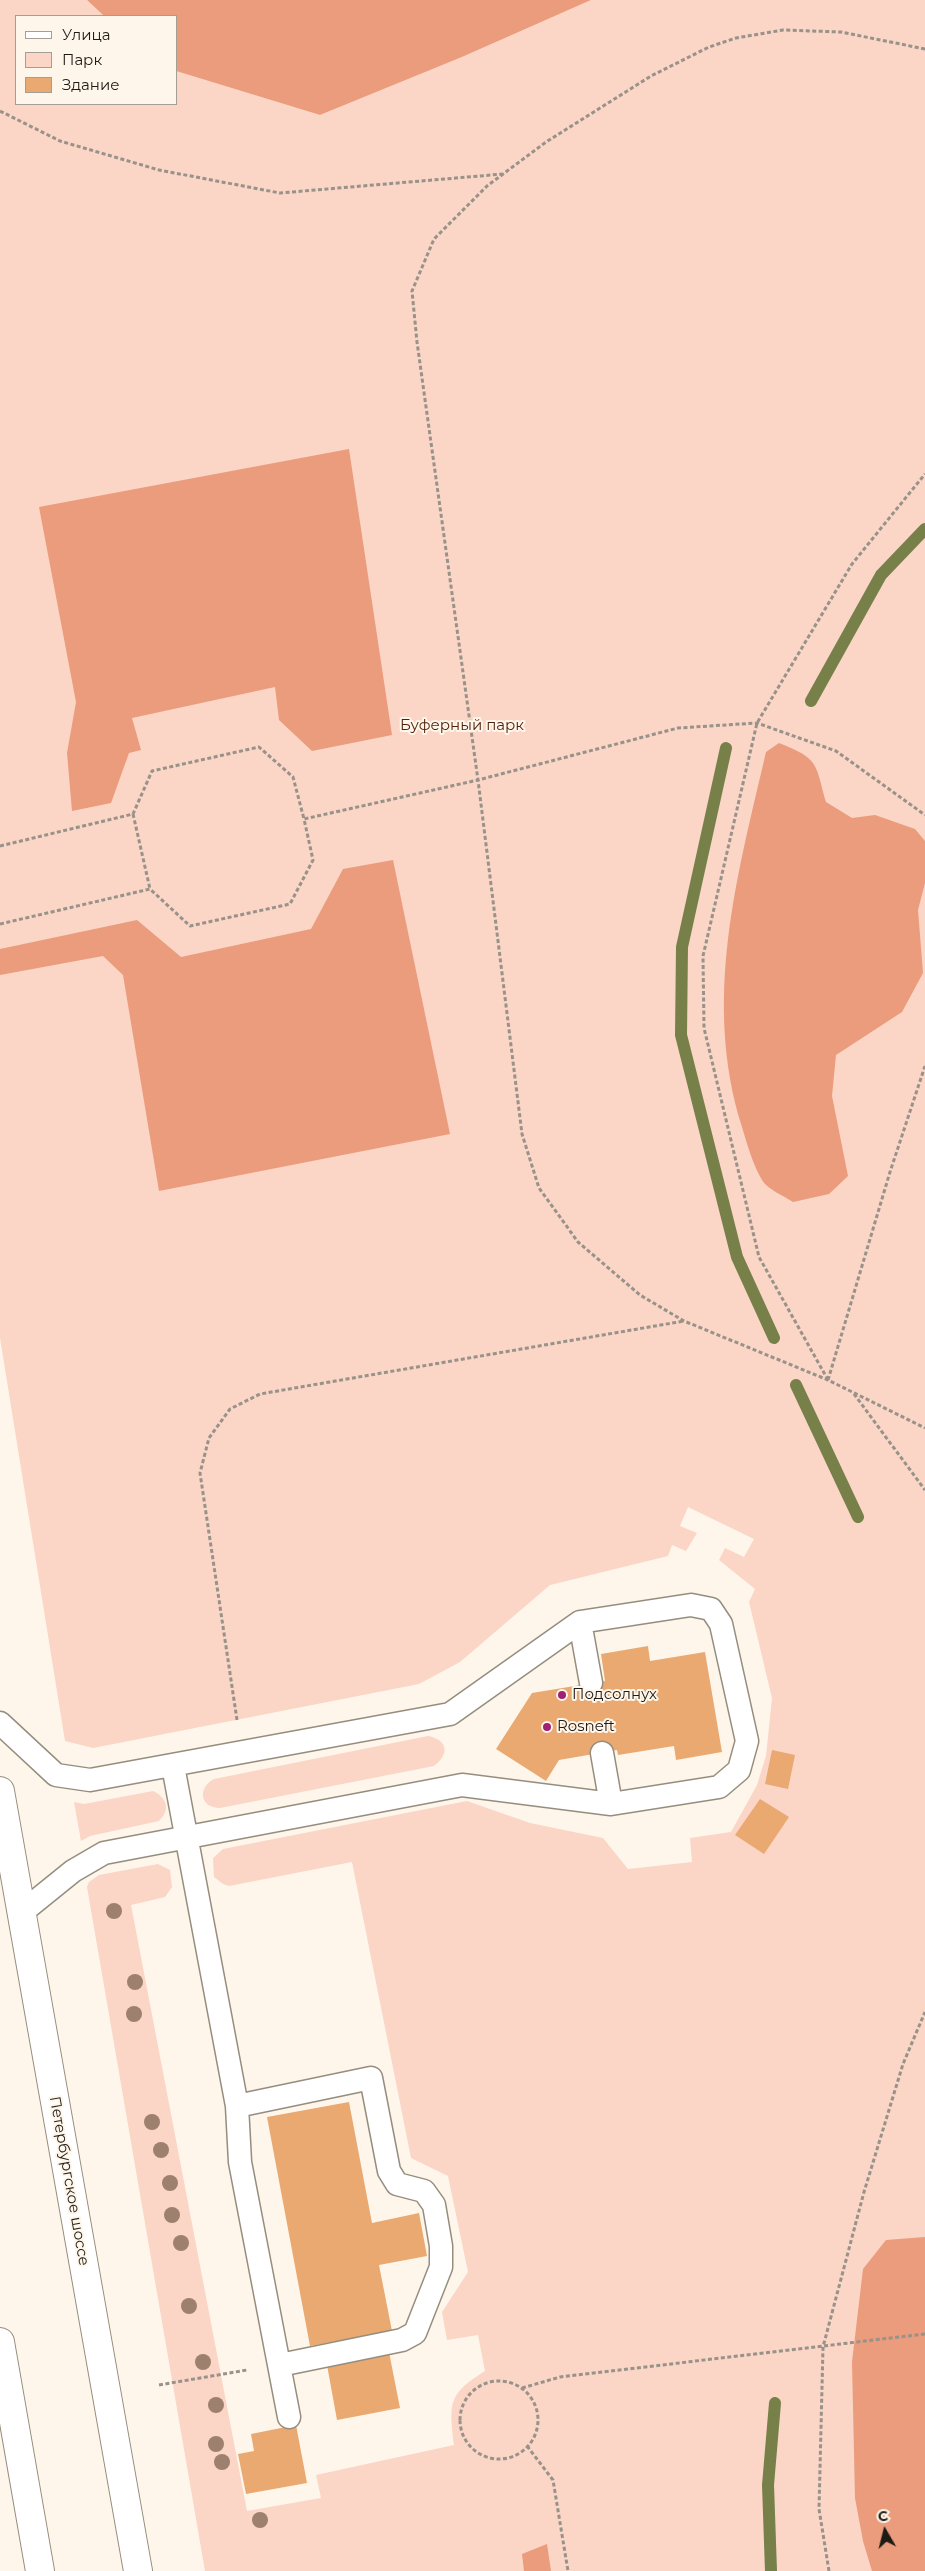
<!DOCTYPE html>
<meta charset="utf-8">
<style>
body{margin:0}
#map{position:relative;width:925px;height:2571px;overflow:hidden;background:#fef6ea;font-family:Montserrat,sans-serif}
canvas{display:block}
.legend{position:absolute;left:15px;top:15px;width:162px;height:90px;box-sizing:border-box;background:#fef6ea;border:1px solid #a49e95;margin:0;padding:6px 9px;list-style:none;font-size:15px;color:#1e1b15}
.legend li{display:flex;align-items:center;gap:10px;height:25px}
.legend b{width:25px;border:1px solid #a49e95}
.north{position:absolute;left:860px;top:2506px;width:50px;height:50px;-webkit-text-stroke:4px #fef6ea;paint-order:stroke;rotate:352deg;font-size:14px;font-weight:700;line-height:20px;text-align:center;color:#1e1b15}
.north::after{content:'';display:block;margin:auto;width:18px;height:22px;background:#1e1b15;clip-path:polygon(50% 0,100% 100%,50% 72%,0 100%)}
</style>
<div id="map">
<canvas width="925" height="2571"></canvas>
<ul class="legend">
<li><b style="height:6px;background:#fff"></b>Улица</li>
<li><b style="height:14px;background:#fbd5c6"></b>Парк</li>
<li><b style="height:14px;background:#e9a971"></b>Здание</li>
</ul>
<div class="north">С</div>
</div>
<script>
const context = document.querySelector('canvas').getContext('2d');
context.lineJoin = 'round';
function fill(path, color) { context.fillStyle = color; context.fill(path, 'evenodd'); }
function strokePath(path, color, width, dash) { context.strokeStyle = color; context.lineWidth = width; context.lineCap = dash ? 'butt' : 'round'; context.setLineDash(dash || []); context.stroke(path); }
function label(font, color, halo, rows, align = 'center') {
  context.font = font + ' Montserrat,sans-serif'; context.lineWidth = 4; context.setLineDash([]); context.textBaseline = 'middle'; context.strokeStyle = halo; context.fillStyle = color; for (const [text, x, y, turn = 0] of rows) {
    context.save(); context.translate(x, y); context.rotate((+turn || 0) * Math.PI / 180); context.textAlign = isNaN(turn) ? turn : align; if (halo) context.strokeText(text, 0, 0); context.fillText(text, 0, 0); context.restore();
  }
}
fill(new Path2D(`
 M 0,0 L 87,0 L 104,16 L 16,16 L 16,104 L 176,104 L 176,71 L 320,115 L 462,57 L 591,0 L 925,0 L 925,2571 L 205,2571 L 87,1887 L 89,1882 L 99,1875 L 158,1864 L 170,1870 L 172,1887 L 165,1897 L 131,1905 L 247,2511 L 321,2498 L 316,2475 L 454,2445 C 449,2403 448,2394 485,2371 L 478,2335 L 447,2340 L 442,2312 L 468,2272 L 448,2176 L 411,2158 L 352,1862 L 229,1886 L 223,1884 L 214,1877 L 213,1858 L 223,1849 L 467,1801 L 530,1823 L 603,1838 L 628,1869 L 692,1862 L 690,1838 L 731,1832 L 757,1785 L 766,1756 L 772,1698 L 749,1602 L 755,1589 L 719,1560 L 725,1548 L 744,1557 L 754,1539 L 688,1507 L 680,1526 L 697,1533 L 686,1551 L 672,1545 L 668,1556 L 550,1585 L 460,1662 L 419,1684 L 93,1748 L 65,1741 L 0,1338 Z
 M 428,1736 C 448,1740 450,1754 434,1766 L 220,1808 C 200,1808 197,1788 214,1779 Z
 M 153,1791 C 167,1798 171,1809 159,1821 L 90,1836 L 81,1841 L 74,1802 L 84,1804 Z`), '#fbd5c6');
fill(new Path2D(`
 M 87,0 L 591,0 L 462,57 L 320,115 L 176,71 L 176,16 L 104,16 Z
 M 349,449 L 392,735 L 312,751 L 279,720 L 275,687 L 132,718 L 141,750 L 129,753 L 111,803 L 72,811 L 67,753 L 76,702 L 39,507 Z
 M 779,743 C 819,759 815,762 826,802 L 852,818 L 875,815 L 915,829 L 925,841 L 925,883 L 918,910 L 923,973 L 902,1012 L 836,1055 L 832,1096 L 848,1176 L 829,1194 L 793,1202 C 784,1196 767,1189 762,1180 C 753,1165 747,1144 742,1127 C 702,1000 737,877 766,752 Z
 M 393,860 L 450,1134 L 159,1191 L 123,975 L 103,956 L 0,975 L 0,949 L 137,920 L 181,957 L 311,929 L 343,869 Z
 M 925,2237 L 925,2571 L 872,2571 L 863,2541 L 855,2498 L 852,2362 L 863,2269 L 886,2240 Z
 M 547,2544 L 551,2571 L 524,2571 L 522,2554 Z`), '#ea9c7c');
strokePath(new Path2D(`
 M 811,701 L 881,575 L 925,529
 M 726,748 L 682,947 L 681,1035 L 737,1257 L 774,1338
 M 796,1385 L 858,1517
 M 771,2571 L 768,2485 L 775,2403`), '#778048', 12);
fill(new Path2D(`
 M 648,1646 L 650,1661 L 705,1652 L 722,1752 L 676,1760 L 674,1746 L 618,1755 L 617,1750 L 559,1760 L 546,1781 L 496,1749 L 532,1693 L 605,1681 L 601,1654 Z
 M 772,1750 L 795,1755 L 788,1789 L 765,1784 Z
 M 760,1799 L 789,1817 L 764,1854 L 735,1835 Z
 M 349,2102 L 372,2223 L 419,2213 L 427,2256 L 379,2265 L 392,2331 L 310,2346 L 267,2117 Z
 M 389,2352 L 400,2408 L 337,2420 L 327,2365 Z
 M 296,2425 L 307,2483 L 246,2494 L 238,2454 L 254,2451 L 251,2434 Z`), '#e9a971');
const service = new Path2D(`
 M 580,1622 L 591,1683
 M 0,1723 L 56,1775 L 90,1780 L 450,1714 L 580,1622 L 691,1605 L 711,1609 L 721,1624 L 747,1741 L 739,1770 L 719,1787 L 611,1804 L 462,1785 L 104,1853 L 73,1871 L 21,1913
 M 602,1753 L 611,1804
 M 173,1766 L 237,2106 L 240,2162 L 289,2417
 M 237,2106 L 371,2078 L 389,2171 L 397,2184 L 424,2191 L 434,2205 L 441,2246 L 441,2267 L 415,2333 L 402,2340 L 280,2365`);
const secondary = new Path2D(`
 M 0,1791 L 138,2571
 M 0,2342 L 40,2571`);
strokePath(service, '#968d7f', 25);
strokePath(secondary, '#968d7f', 30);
strokePath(new Path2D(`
 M 925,49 L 841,32 L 783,30 L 736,38 L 709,47 L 651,76 L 546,142 L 487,186 L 434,239 L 412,291 L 417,342 L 478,780 L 522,1134 L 539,1188 L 578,1242 L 640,1295 L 684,1321 L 828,1380 L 925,1428
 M 0,111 L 60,141 L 159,170 L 280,193 L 503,174
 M 133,814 L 150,889
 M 0,846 L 133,814 L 152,771 L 259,747 L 293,777 L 304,819
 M 0,924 L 150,889 L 190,926 L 290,904 L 313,860 L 304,819 L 478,780 L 678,728 L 757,723 L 836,751 L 925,815
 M 828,1380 L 759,1257 L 704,1028 L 703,956 L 757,723 L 852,564 L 925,474
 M 828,1380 L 890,1172 L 925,1066
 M 854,1394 L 925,1490
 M 237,1720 L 200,1473 L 209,1438 L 230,1409 L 260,1394 L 684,1321
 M460 2420a39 39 0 1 1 78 0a39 39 0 1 1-78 0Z
 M 159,2385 L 247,2370
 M 522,2388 L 560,2377 L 925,2334
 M 527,2446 L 553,2480 L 568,2571
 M 829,2571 L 819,2509 L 823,2347 L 864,2192 L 903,2064 L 925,2012`), '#989289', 3, [4, 2.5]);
strokePath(service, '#fff', 22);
strokePath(secondary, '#fff', 28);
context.fillStyle = '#9e806e';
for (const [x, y] of [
 [114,1911],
 [135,1982],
 [134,2014],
 [152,2122],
 [161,2150],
 [170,2183],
 [172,2215],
 [181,2243],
 [189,2306],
 [203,2362],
 [216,2405],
 [216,2444],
 [222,2462],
 [260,2520]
]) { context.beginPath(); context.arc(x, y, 8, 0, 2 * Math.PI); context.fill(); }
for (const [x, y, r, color] of [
 [562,1695,5,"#a02073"],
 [547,1727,5,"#a02073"]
]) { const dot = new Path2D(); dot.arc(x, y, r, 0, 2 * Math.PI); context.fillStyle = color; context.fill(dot); strokePath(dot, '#fef6ea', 2); }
label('15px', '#501f08', '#fef6ea', [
 ["Буферный парк",462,726]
]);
label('15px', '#1e1b15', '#fef6ea', [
 ["Подсолнух",572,1695],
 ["Rosneft",557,1727]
], 'left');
label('15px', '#1e1b15', '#fef6ea', [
 ["Петербургское шоссе",69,2181,80]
]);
</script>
